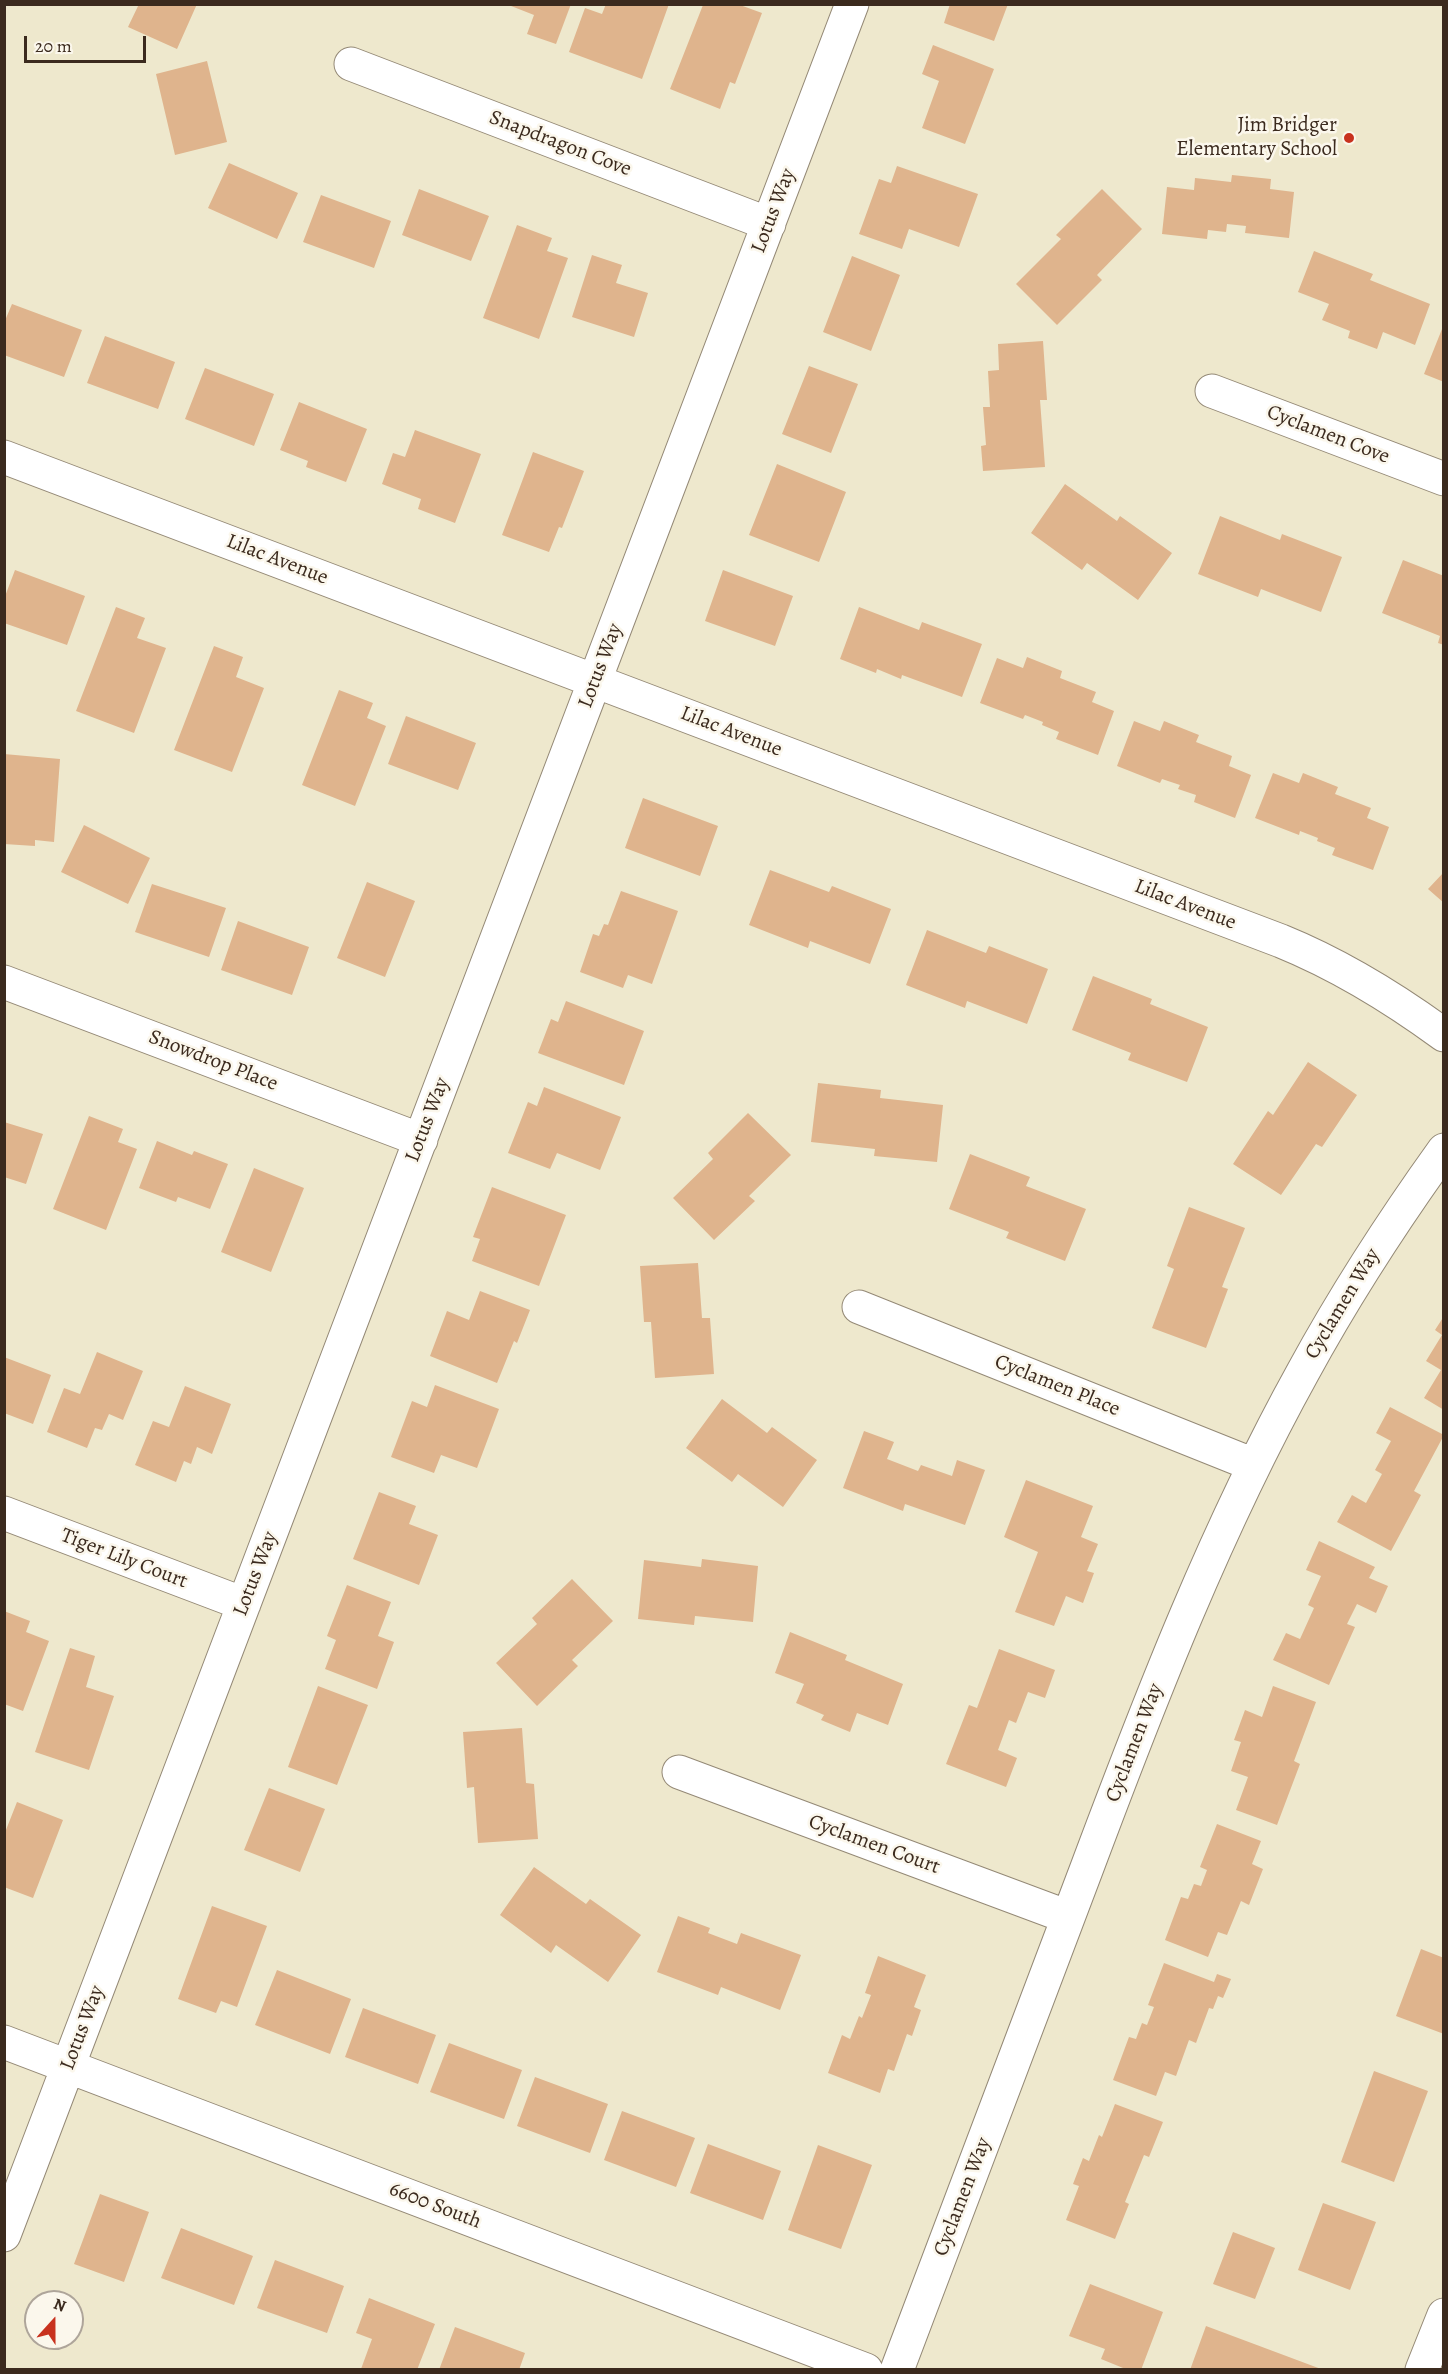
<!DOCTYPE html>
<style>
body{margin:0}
#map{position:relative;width:1448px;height:2374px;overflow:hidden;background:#eee8cd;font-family:Alegreya,serif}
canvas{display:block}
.frame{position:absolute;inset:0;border:6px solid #3b2a1e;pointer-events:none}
.north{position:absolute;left:24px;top:2290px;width:60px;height:60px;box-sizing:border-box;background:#fbf7ec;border:2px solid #aea59a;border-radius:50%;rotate:21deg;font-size:16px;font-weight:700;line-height:24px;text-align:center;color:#3b2a1e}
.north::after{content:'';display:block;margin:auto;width:21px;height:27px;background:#c8321e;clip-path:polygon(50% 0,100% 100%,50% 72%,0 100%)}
.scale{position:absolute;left:24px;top:36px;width:122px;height:27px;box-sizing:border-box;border:3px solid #3b2a1e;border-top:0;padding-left:8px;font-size:18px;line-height:21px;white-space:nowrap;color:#3b2a1e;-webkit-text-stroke:4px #fbf7ec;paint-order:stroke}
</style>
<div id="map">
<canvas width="1448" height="2374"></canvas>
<div class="frame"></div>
<div class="north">N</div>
<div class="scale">20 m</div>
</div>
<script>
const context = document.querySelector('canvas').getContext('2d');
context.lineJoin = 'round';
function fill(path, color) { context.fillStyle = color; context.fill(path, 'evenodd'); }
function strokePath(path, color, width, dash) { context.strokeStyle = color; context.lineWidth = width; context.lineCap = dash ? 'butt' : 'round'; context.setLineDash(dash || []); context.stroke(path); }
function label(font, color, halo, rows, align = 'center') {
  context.font = font + ' Alegreya,serif'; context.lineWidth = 5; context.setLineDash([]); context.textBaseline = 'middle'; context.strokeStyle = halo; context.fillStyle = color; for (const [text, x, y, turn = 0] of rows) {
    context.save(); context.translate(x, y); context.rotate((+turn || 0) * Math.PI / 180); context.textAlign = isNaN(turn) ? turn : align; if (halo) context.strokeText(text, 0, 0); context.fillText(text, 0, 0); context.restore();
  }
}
fill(new Path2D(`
 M 139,4 L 197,4 L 177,49 L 128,27 Z
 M 506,4 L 571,4 L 556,44 L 527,34 L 534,15 Z
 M 606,4 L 669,4 L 642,79 L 569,52 L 585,8 L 602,14 Z
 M 950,4 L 1008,4 L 994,41 L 944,23 Z
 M 703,5 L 740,5 L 762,13 L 735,84 L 730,82 L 720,109 L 670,89 Z
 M 933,45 L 994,69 L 965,144 L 922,128 L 939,81 L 922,74 Z
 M 207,61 L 227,142 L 175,155 L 156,74 Z
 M 229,163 L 298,193 L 277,239 L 208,208 Z
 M 897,166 L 978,194 L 959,247 L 909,229 L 902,249 L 859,234 L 879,179 L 891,183 Z
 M 1232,175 L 1271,179 L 1270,189 L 1294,192 L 1289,238 L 1245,233 L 1246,226 L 1227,224 L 1226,232 L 1208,230 L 1207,239 L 1162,234 L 1167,187 L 1194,190 L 1195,178 L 1231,182 Z
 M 419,189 L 489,216 L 471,261 L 402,235 Z
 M 1102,189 L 1142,229 L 1097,275 L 1102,280 L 1057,325 L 1016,284 L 1061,239 L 1056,235 Z
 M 321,195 L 391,221 L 374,268 L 303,242 Z
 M 517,225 L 552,238 L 547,251 L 568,258 L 539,339 L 483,318 Z
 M 1314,251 L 1373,274 L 1370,280 L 1430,304 L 1415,345 L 1383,332 L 1377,349 L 1348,338 L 1350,331 L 1322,320 L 1329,304 L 1298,292 Z
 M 592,255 L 622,265 L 616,283 L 648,293 L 634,337 L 572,317 Z
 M 852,256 L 900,275 L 871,351 L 823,332 Z
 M 12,304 L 82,330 L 64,377 L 4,355 L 4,323 Z
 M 1444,324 L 1444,382 L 1424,374 Z
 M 105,336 L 175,362 L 158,409 L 87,383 Z
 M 1043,341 L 1047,400 L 1040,400 L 1045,467 L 983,471 L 981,446 L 986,445 L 983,407 L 990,407 L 988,371 L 999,370 L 998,344 Z
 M 809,366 L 858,384 L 831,453 L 782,434 Z
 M 205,368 L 274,394 L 254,446 L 185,419 Z
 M 299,402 L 367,429 L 346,482 L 306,467 L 308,461 L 280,450 Z
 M 415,430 L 481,454 L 455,523 L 418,509 L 421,499 L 382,484 L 393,453 L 405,457 Z
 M 533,452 L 584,471 L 562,528 L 559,527 L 549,552 L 502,535 Z
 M 777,464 L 846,492 L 819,562 L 749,535 Z
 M 1065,484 L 1117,521 L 1120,516 L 1172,553 L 1138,600 L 1087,563 L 1082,570 L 1031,533 Z
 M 1220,516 L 1280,540 L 1282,534 L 1342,557 L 1321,612 L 1261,589 L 1258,597 L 1198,574 Z
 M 1403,560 L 1444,576 L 1444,645 L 1438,643 L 1440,636 L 1382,613 Z
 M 15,570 L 85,596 L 67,645 L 4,623 L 4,599 Z
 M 723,570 L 793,596 L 775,646 L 705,621 Z
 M 116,607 L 145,618 L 137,638 L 166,648 L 134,733 L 76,711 Z
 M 859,607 L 919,630 L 922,622 L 982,644 L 962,697 L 902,675 L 901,679 L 877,669 L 876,673 L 840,659 Z
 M 214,646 L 243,657 L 236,677 L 264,688 L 232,772 L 174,750 Z
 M 1027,657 L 1062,671 L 1060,678 L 1096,692 L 1092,702 L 1114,711 L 1098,755 L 1056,739 L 1059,732 L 1042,725 L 1043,722 L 1025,715 L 1023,719 L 980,703 L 997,658 L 1023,668 Z
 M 339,690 L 373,703 L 367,718 L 386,726 L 355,806 L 302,785 Z
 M 406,716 L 476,743 L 458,790 L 388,764 Z
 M 1134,721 L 1160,731 L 1164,721 L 1199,735 L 1196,742 L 1232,756 L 1229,766 L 1251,775 L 1235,818 L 1194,802 L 1196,795 L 1178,789 L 1180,785 L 1162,779 L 1160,783 L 1117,766 Z
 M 4,754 L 60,759 L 54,842 L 35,840 L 35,846 L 4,844 Z
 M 1273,773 L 1299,783 L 1303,773 L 1338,787 L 1335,794 L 1371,808 L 1367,818 L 1389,827 L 1373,870 L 1332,855 L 1335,848 L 1317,841 L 1318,838 L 1300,831 L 1299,835 L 1255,818 Z
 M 643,798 L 718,826 L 700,876 L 625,848 Z
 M 84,825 L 150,858 L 128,904 L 61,872 Z
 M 770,870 L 829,892 L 832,886 L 891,909 L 870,964 L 810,941 L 808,948 L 749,925 Z
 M 1444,872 L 1444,903 L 1428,889 Z
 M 367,882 L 415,901 L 385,977 L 337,958 Z
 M 152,884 L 226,908 L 209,957 L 135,932 Z
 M 621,891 L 678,911 L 652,984 L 628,975 L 623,988 L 580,972 L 593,934 L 599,936 L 604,924 L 608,925 Z
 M 238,921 L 309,947 L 292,995 L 221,970 Z
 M 927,930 L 986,953 L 989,946 L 1048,969 L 1027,1024 L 967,1001 L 965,1008 L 906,985 Z
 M 1093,976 L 1152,999 L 1150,1004 L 1208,1027 L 1187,1082 L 1128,1060 L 1131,1053 L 1072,1030 Z
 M 566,1001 L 644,1031 L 624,1085 L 538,1053 L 551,1019 L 558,1022 Z
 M 1308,1062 L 1357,1095 L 1322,1147 L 1316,1144 L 1281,1195 L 1233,1164 L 1268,1111 L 1273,1115 Z
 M 818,1083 L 881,1090 L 880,1098 L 943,1105 L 937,1162 L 874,1156 L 875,1149 L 811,1142 Z
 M 544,1087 L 621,1117 L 600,1170 L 557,1153 L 550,1169 L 508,1153 L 528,1102 L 537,1106 Z
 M 748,1113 L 791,1155 L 749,1196 L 755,1201 L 714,1240 L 673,1198 L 713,1159 L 708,1153 Z
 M 89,1116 L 123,1129 L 118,1142 L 137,1149 L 106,1230 L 53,1209 Z
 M 4,1122 L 43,1134 L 26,1184 L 4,1177 Z
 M 157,1141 L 192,1155 L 194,1151 L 228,1164 L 210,1209 L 178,1197 L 176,1202 L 139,1188 Z
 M 970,1154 L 1030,1177 L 1026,1186 L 1086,1209 L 1065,1261 L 1006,1238 L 1009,1232 L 949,1209 Z
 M 254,1168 L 304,1188 L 271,1272 L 221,1252 Z
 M 492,1187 L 566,1215 L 539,1286 L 472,1261 L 480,1239 L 473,1237 Z
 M 1189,1207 L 1245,1228 L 1222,1287 L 1228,1289 L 1206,1348 L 1152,1328 L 1174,1269 L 1167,1266 Z
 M 698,1263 L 702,1318 L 710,1318 L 714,1374 L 655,1378 L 651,1322 L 644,1322 L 640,1266 Z
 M 480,1291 L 530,1310 L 517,1343 L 514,1341 L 497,1383 L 430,1356 L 447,1311 L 469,1320 Z
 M 1444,1316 L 1444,1410 L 1424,1398 L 1441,1370 L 1426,1361 L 1442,1335 L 1435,1330 Z
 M 97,1352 L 143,1371 L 123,1420 L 109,1414 L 102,1430 L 95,1428 L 87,1448 L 47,1432 L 64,1388 L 80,1394 Z
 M 4,1357 L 51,1375 L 33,1424 L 4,1413 Z
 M 435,1385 L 499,1409 L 477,1468 L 441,1455 L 434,1473 L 391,1457 L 412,1401 L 427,1407 Z
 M 185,1386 L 231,1404 L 212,1454 L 197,1447 L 191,1464 L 184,1461 L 176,1482 L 135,1465 L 153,1421 L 169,1427 Z
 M 722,1399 L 767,1433 L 772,1427 L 817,1460 L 783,1507 L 738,1474 L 732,1482 L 686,1448 Z
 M 1390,1407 L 1444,1435 L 1414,1491 L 1421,1495 L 1391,1551 L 1337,1522 L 1352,1495 L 1366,1503 L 1382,1474 L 1375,1470 L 1391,1441 L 1376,1433 Z
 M 864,1431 L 894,1442 L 887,1459 L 918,1471 L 921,1465 L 952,1476 L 957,1460 L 985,1470 L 965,1525 L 905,1504 L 903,1511 L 843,1488 Z
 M 1026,1480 L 1093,1506 L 1081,1537 L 1098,1544 L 1087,1571 L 1094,1573 L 1083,1603 L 1066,1596 L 1054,1626 L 1015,1612 L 1038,1552 L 1004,1537 Z
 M 379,1492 L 416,1506 L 409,1524 L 438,1535 L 419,1585 L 353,1559 Z
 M 1319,1541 L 1375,1567 L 1369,1578 L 1388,1586 L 1376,1613 L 1357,1604 L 1347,1624 L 1355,1627 L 1329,1685 L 1273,1660 L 1286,1633 L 1300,1639 L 1314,1608 L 1308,1605 L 1321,1576 L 1306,1570 Z
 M 702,1559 L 758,1566 L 753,1622 L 695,1616 L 694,1625 L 638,1619 L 644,1560 L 701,1567 Z
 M 572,1579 L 613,1621 L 572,1660 L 578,1666 L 537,1706 L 496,1663 L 537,1624 L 532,1618 Z
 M 347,1585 L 391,1602 L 378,1636 L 394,1642 L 377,1689 L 325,1669 L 336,1640 L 327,1636 Z
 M 4,1611 L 30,1621 L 26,1632 L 49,1641 L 23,1711 L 4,1704 Z
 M 790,1632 L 847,1655 L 845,1660 L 903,1684 L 888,1725 L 857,1713 L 850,1732 L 821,1720 L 824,1715 L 796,1703 L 804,1684 L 775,1673 Z
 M 70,1648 L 95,1656 L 86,1687 L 114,1696 L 89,1770 L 35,1752 Z
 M 999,1649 L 1055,1670 L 1045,1698 L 1028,1692 L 1016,1723 L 1009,1720 L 998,1750 L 1017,1758 L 1006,1787 L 946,1764 L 969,1705 L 977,1708 Z
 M 318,1686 L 368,1705 L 337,1785 L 288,1767 Z
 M 1273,1686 L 1316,1702 L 1294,1761 L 1300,1764 L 1277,1825 L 1236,1810 L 1248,1777 L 1231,1771 L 1241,1742 L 1234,1740 L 1245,1710 L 1262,1717 Z
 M 522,1728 L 526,1783 L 534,1784 L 538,1839 L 478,1843 L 474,1787 L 467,1788 L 463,1732 Z
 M 269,1788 L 325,1809 L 300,1872 L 244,1850 Z
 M 17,1802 L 63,1820 L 33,1898 L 4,1887 L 4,1835 Z
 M 1217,1824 L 1261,1841 L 1252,1864 L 1263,1869 L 1249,1905 L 1241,1901 L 1227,1935 L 1218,1932 L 1208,1957 L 1165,1940 L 1181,1897 L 1188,1899 L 1194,1884 L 1201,1886 L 1207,1870 L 1200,1867 Z
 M 534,1867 L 586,1904 L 590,1899 L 641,1935 L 608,1982 L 556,1945 L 551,1953 L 500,1915 Z
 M 212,1906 L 267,1926 L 237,2007 L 221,2001 L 216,2013 L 178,1999 Z
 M 678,1916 L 710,1928 L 708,1933 L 737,1944 L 741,1933 L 801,1955 L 780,2010 L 721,1987 L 718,1995 L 657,1972 Z
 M 1421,1949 L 1444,1958 L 1444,2034 L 1396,2016 Z
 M 878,1956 L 926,1975 L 914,2007 L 921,2010 L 912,2036 L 907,2034 L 894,2071 L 888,2069 L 880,2093 L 828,2073 L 842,2035 L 850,2039 L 859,2016 L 862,2018 L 871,1995 L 865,1993 Z
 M 1164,1963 L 1214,1982 L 1217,1974 L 1231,1979 L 1223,1998 L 1218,1996 L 1213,2009 L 1209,2008 L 1196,2043 L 1189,2040 L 1176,2076 L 1165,2072 L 1156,2096 L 1113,2080 L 1129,2037 L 1136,2039 L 1142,2023 L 1147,2025 L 1154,2007 L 1148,2005 Z
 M 277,1970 L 351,1999 L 330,2054 L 255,2025 Z
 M 363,2008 L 436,2035 L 418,2084 L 345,2057 Z
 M 449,2043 L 522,2070 L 504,2119 L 430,2092 Z
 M 1374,2071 L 1428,2091 L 1394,2182 L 1341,2162 Z
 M 535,2077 L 608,2104 L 590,2153 L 517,2126 Z
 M 1115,2104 L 1163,2122 L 1149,2157 L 1144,2155 L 1125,2202 L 1129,2204 L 1115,2239 L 1066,2220 L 1079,2186 L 1073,2184 L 1083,2158 L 1089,2161 L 1099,2135 L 1102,2137 Z
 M 622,2111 L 695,2138 L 676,2187 L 604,2160 Z
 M 708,2144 L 781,2171 L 763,2220 L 690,2193 Z
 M 818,2145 L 872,2165 L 841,2249 L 788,2230 Z
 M 100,2194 L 149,2212 L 124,2282 L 74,2264 Z
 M 1323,2203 L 1376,2222 L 1350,2290 L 1298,2270 Z
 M 181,2228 L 253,2256 L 234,2305 L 161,2278 Z
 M 1233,2232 L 1275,2248 L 1255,2299 L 1213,2284 Z
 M 275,2260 L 344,2286 L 327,2333 L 257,2308 Z
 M 1090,2284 L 1163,2312 L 1141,2370 L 1128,2370 L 1101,2359 L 1105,2349 L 1069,2336 Z
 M 369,2298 L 435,2324 L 417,2370 L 361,2369 L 372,2339 L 356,2333 Z
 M 1206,2326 L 1321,2369 L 1321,2370 L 1190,2370 Z
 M 455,2327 L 525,2353 L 519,2370 L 439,2370 Z`), '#dfb48d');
const minor = new Path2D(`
 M 351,64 L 769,224
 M 1212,391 L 1444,479
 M 4,457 L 1281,941 C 1340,965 1392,997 1444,1035
 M 4,982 L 421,1140
 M 859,1307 L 1254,1465
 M 4,1513 L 244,1604
 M 679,1772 L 1068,1917
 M 4,2042 L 866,2370
 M 4,2235 L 852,4
 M 897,2370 C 962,2202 1024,2033 1088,1865 C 1151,1697 1216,1529 1303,1372 C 1345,1295 1393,1221 1444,1150
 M 1422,2370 L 1444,2315`);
strokePath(minor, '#948976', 35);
strokePath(minor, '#fff', 33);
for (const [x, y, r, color] of [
 [1349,138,6,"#c8321e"]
]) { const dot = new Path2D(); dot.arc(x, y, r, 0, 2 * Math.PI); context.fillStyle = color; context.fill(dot); strokePath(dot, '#fbf7ec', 2); }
label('21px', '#3b2a1e', '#fbf7ec', [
 ["Jim Bridger",1337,126],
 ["Elementary School",1337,150]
], 'right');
label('21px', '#3b2a1e', '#fbf7ec', [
 ["Snapdragon Cove",560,144,21],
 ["Lotus Way",774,211,-69],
 ["Cyclamen Cove",1328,435,21],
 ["Lilac Avenue",277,560,21],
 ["Lotus Way",601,666,-69],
 ["Lilac Avenue",731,732,21],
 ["Lilac Avenue",1185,905,21],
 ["Snowdrop Place",213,1061,21],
 ["Lotus Way",428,1120,-69],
 ["Cyclamen Way",1343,1304,-59],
 ["Cyclamen Place",1057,1386,22],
 ["Tiger Lily Court",124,1559,21],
 ["Lotus Way",256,1574,-69],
 ["Cyclamen Way",1135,1743,-69],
 ["Cyclamen Court",874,1845,20],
 ["Lotus Way",83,2028,-69],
 ["Cyclamen Way",963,2197,-69],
 ["6600 South",435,2206,21]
]);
</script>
